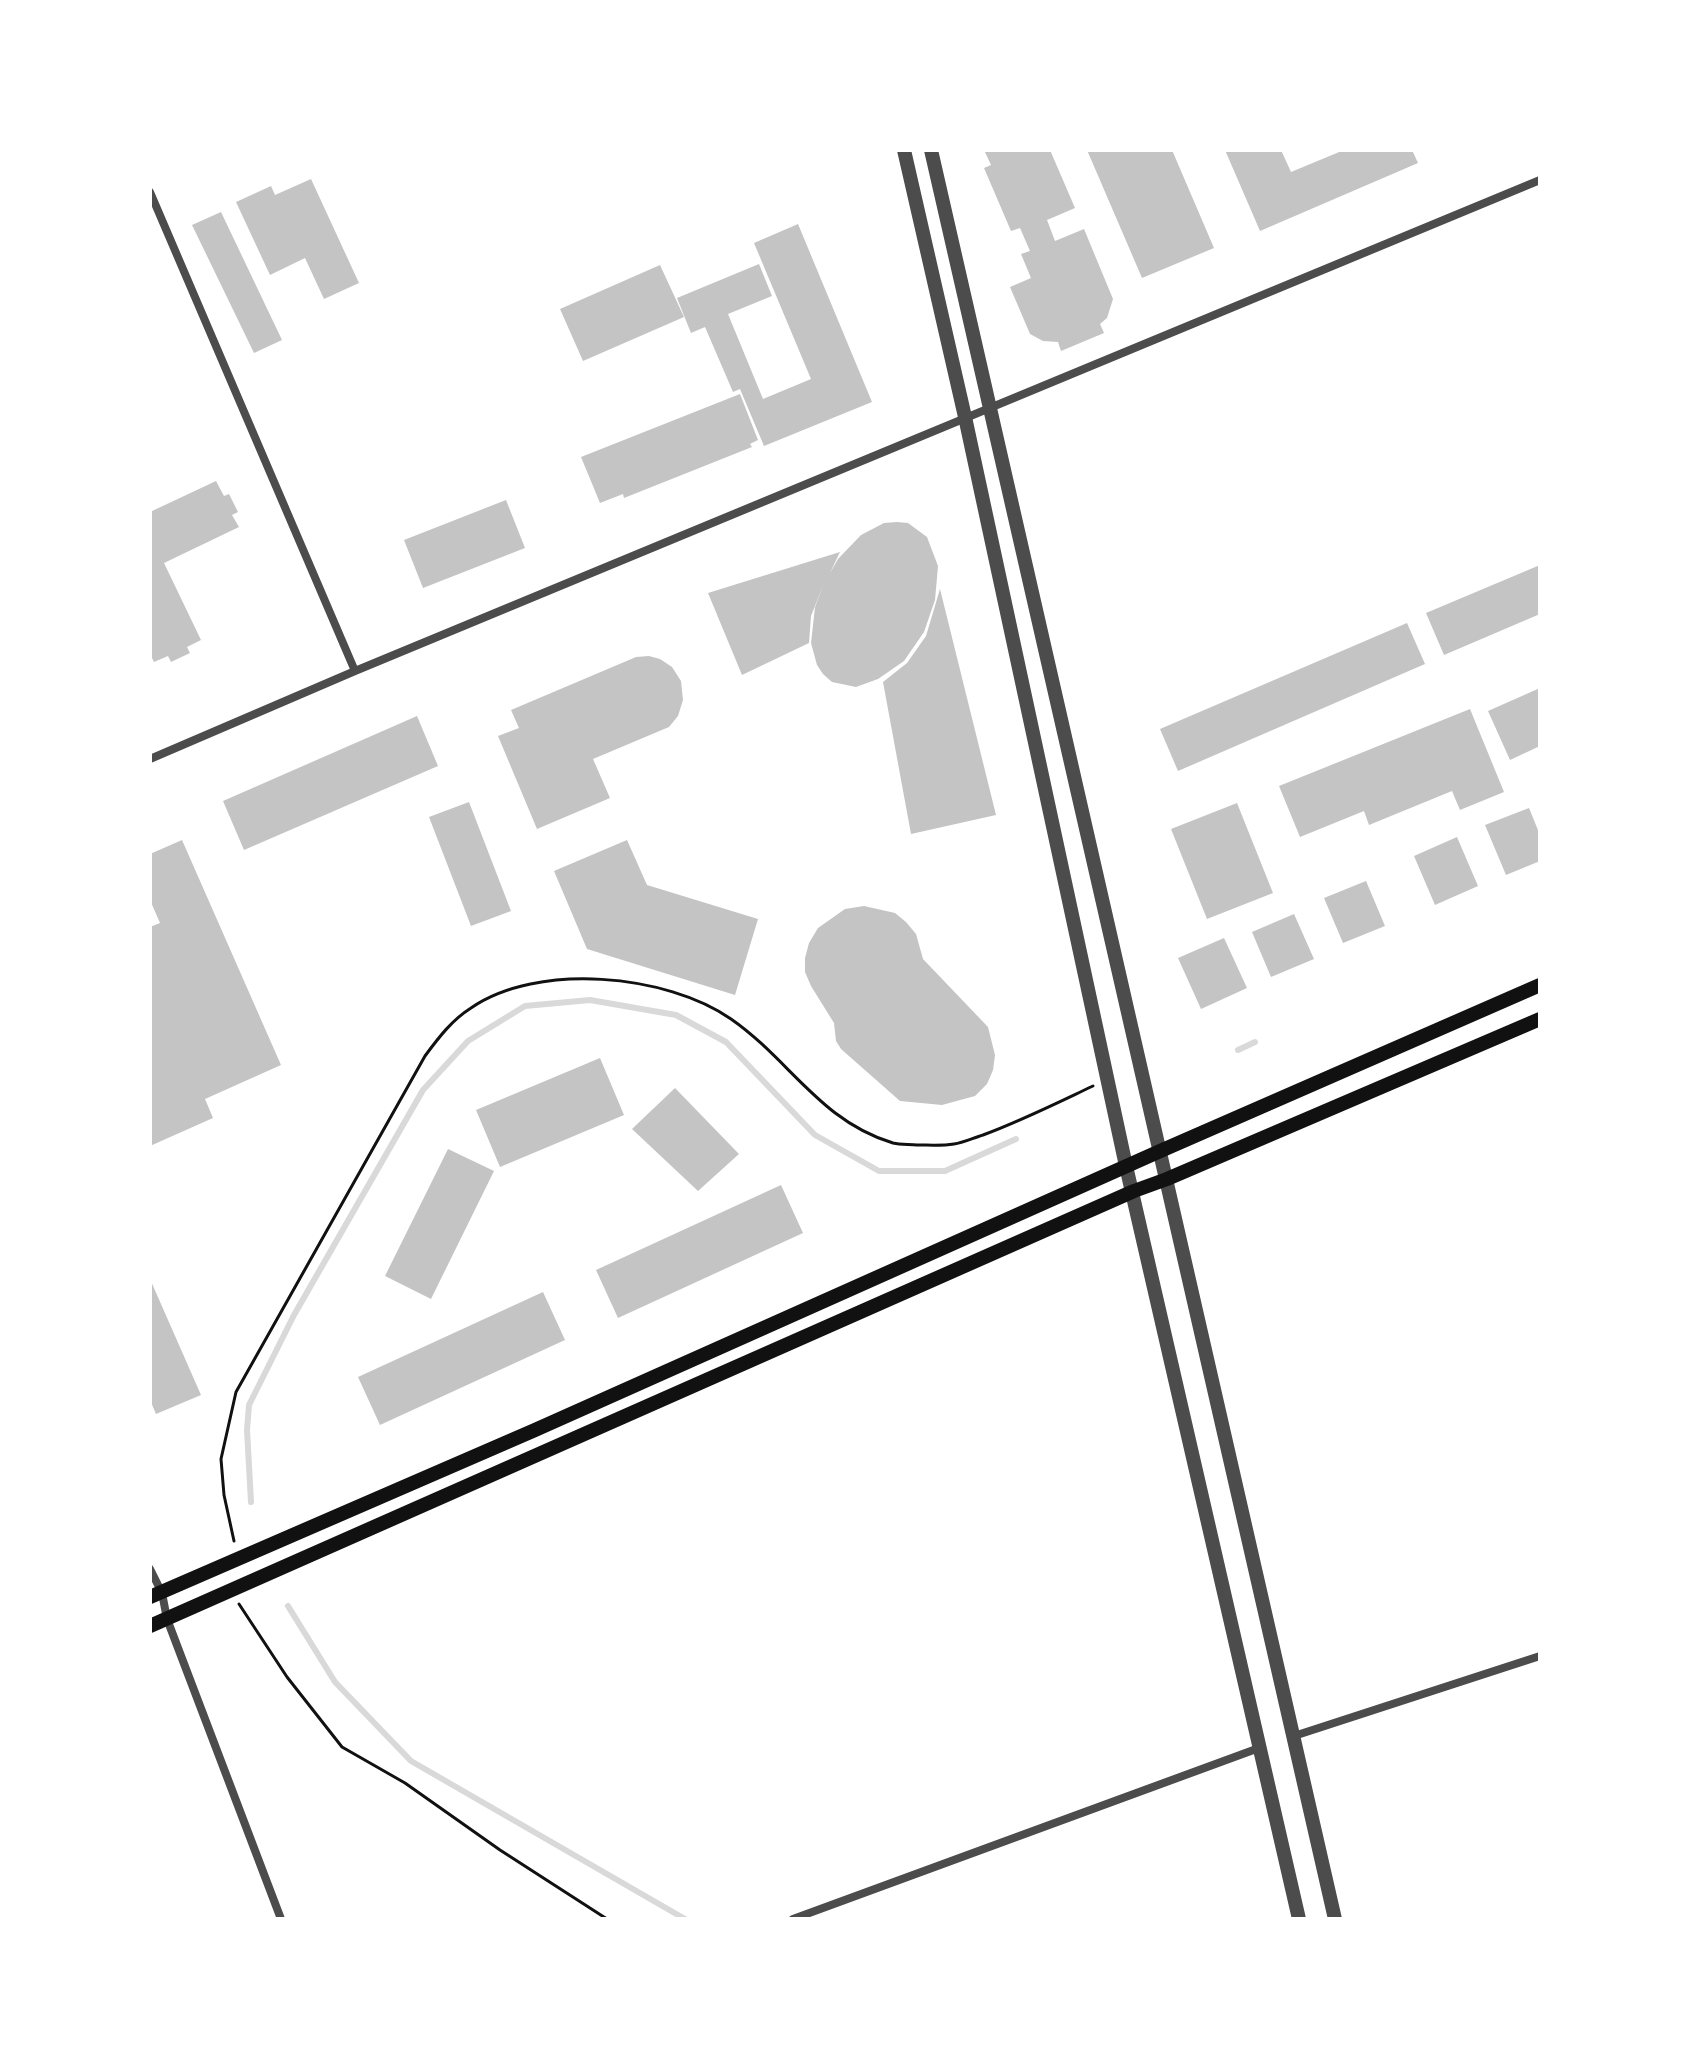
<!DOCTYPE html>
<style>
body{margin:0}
#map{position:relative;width:1690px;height:2069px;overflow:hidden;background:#fff;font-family:"Space Grotesk",sans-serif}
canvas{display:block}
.frame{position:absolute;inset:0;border:152px solid #fff;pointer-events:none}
</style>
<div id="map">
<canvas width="1690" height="2069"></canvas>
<div class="frame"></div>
</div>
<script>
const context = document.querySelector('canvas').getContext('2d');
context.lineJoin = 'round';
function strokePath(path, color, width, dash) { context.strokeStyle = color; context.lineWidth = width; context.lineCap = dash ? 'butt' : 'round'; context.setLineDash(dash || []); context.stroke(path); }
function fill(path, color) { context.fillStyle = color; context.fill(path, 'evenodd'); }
strokePath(new Path2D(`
 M 1238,1050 L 1255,1042
 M 251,1502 L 247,1430 L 249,1405 L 294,1315 L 423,1090 L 468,1041 L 525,1006 L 590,1000 L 676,1015 L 726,1042 L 815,1135 L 879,1171 L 945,1171 L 1016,1139
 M 288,1606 L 335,1682 L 411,1761 L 685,1919`), '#d9d9d9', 6);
fill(new Path2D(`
 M 984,150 L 1050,150 L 1075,208 L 1047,220 L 1055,241 L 1084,229 L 1113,299 L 1107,318 L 1100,324 L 1104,333 L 1061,351 L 1058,342 L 1043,341 L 1030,334 L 1010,287 L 1031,278 L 1021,254 L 1030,251 L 1020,228 L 1011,231 L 984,168 L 991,165 Z
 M 1087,150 L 1172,150 L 1214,248 L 1142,278 Z
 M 1225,150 L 1281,150 L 1291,172 L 1344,150 L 1412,150 L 1418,163 L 1260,231 Z
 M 311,179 L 359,283 L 324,299 L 305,258 L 270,275 L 236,202 L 271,186 L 275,195 Z
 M 221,212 L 282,340 L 254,353 L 192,225 Z
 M 798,224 L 872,402 L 764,446 L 740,389 L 733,392 L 705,327 L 691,333 L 677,298 L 759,264 L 772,296 L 728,314 L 763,399 L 811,379 L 754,243 Z
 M 660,265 L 684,317 L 583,361 L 560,309 Z
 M 740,394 L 758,440 L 750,444 L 752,447 L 624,498 L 623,494 L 600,503 L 581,457 Z
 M 216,481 L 224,496 L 229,494 L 238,512 L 232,515 L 239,527 L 164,563 L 201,640 L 187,647 L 190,653 L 171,662 L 168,656 L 154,662 L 150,654 L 150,512 Z
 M 506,500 L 525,548 L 423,588 L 404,540 Z
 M 897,522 L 908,523 L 927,537 L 938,566 L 935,600 L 924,632 L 904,661 L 878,679 L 856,687 L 832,682 L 823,674 L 817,665 L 811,643 L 815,607 L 824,583 L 811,616 L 809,643 L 742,675 L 708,593 L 840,552 L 830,573 L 838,559 L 861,535 L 884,523 Z
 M 1540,565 L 1540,614 L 1444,655 L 1426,613 Z
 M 940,589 L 996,815 L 911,834 L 883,682 L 907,663 L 926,636 Z
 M 1407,623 L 1425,664 L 1178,771 L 1160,729 Z
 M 649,656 L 660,659 L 672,667 L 681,681 L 683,700 L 678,716 L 669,727 L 593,759 L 610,798 L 537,829 L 498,736 L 519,728 L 511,710 L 636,657 Z
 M 1540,688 L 1540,746 L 1510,760 L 1488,711 Z
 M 1470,709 L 1504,792 L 1460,810 L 1452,791 L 1369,825 L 1364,811 L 1300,837 L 1279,786 Z
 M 417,716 L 438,766 L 244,850 L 223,801 Z
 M 469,802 L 511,911 L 471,926 L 429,817 Z
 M 1237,803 L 1273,893 L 1207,919 L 1171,829 Z
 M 1529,808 L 1540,835 L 1540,861 L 1506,875 L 1485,825 Z
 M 1457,837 L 1478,886 L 1435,905 L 1414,856 Z
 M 182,840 L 281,1065 L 205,1099 L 213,1118 L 150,1146 L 150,927 L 160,923 L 150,900 L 150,854 Z
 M 627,840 L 647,885 L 758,919 L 735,995 L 587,949 L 554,871 Z
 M 1366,881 L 1385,926 L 1343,943 L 1324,898 Z
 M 864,906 L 895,913 L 906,922 L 916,934 L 923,959 L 988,1027 L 995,1055 L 993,1070 L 987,1084 L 975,1096 L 942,1105 L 900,1101 L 841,1049 L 836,1041 L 834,1023 L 811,986 L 805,972 L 805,958 L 809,943 L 818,928 L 845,909 Z
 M 1294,914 L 1314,959 L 1271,977 L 1252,932 Z
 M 1224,938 L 1247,988 L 1201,1009 L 1178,958 Z
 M 600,1058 L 624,1115 L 500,1167 L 476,1110 Z
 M 675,1088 L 739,1154 L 698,1191 L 632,1129 Z
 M 448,1149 L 494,1171 L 431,1299 L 385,1276 Z
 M 781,1185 L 803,1233 L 618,1318 L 596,1270 Z
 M 150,1279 L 201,1395 L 156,1414 L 150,1400 Z
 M 543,1292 L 565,1340 L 380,1425 L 358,1377 Z`), '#c4c4c4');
strokePath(new Path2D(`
 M 234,1541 L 224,1495 L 221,1459 L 236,1392 L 425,1056 C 439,1037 452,1020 471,1008 C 537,962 667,974 731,1019 C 790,1060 820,1121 893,1143 C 901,1145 910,1144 917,1145 C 929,1145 942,1146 954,1144 C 963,1143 973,1138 983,1135 C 1021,1121 1057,1103 1093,1086
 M 239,1604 L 287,1677 L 342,1747 L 405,1783 L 500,1850 L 607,1919`), '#111', 3);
strokePath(new Path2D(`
 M 150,192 L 355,671
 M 150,759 L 355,671 L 1540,180
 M 150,1569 L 162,1593 L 167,1619 L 281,1919
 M 1294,1736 L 1540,1656
 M 793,1919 L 1259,1748`), '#4c4c4c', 8);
strokePath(new Path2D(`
 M 904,150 L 965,417 L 1126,1166 L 1299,1919
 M 931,150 L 1335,1919`), '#4c4c4c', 14);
strokePath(new Path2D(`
 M 150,1597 L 535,1430 L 1158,1152 L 1540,985
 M 150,1626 L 1134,1191 L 1167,1179 L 1540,1019`), '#111', 14);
</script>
